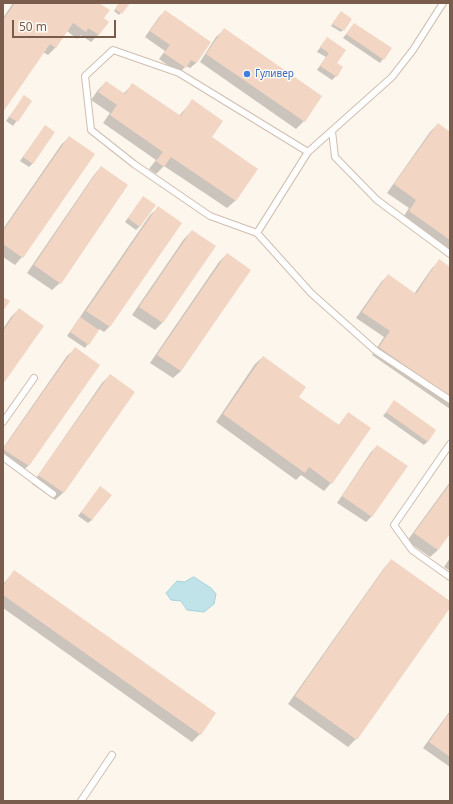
<!DOCTYPE html>
<meta charset="utf-8">
<style>
body{margin:0}
#map{position:relative;width:453px;height:804px;overflow:hidden;background:#fdf6ec;font-family:"Noto Sans",sans-serif}
canvas{display:block}
.frame{position:absolute;inset:0;border:4px solid #7a5c4d;pointer-events:none}
.scale{position:absolute;left:12px;top:20px;width:104px;height:18px;box-sizing:border-box;border:2px solid #7a5c4d;border-top:0;padding-left:5px;font-size:12px;line-height:14px;white-space:nowrap;color:#7a5c4d;-webkit-text-stroke:3px #fffaf3;paint-order:stroke}
</style>
<div id="map">
<canvas width="453" height="804"></canvas>
<div class="frame"></div>
<div class="scale">50 m</div>
</div>
<script>
const context = document.querySelector('canvas').getContext('2d');
context.lineJoin = 'round';
function fill(path, color) { context.fillStyle = color; context.fill(path, 'evenodd'); }
function strokePath(path, color, width, dash) { context.strokeStyle = color; context.lineWidth = width; context.lineCap = dash ? 'butt' : 'round'; context.setLineDash(dash || []); context.stroke(path); }
function label(font, color, halo, rows, align = 'center') {
  context.font = font + ' "Noto Sans",sans-serif'; context.lineWidth = 3; context.setLineDash([]); context.textBaseline = 'middle'; context.strokeStyle = halo; context.fillStyle = color; for (const [text, x, y, turn = 0] of rows) {
    context.save(); context.translate(x, y); context.rotate((+turn || 0) * Math.PI / 180); context.textAlign = isNaN(turn) ? turn : align; if (halo) context.strokeText(text, 0, 0); context.fillText(text, 0, 0); context.restore();
  }
}
const water = new Path2D(`
 M 194,577 L 211,588 L 216,594 L 214,604 L 204,612 L 187,610 L 181,601 L 171,600 L 166,593 L 177,581 L 184,582 Z`);
fill(water, '#bfe3e8');
strokePath(water, '#a5d3da', 1);
fill(new Path2D(`
 M 13,3 L 97,3 L 103,19 L 107,22 L 98,35 L 91,42 L 81,35 L 77,39 L 67,31 L 56,47 L 48,55 L 43,52 L 3,110 L 3,18 Z
 M 119,3 L 128,3 L 119,15 L 114,11 Z
 M 165,11 L 210,42 L 196,63 L 190,68 L 186,66 L 179,73 L 159,59 L 165,51 L 145,37 L 159,17 Z
 M 339,14 L 350,20 L 341,32 L 331,26 Z
 M 351,28 L 383,59 L 380,63 L 343,38 Z
 M 224,30 L 304,121 L 296,129 L 200,62 L 216,37 Z
 M 324,42 L 336,64 L 336,76 L 332,80 L 317,70 L 326,57 L 317,52 Z
 M 106,82 L 123,94 L 133,84 L 179,116 L 192,101 L 210,137 L 257,169 L 235,201 L 227,208 L 164,166 L 156,174 L 149,169 L 156,160 L 103,123 L 110,113 L 91,100 L 98,90 Z
 M 24,97 L 31,101 L 13,126 L 6,121 Z
 M 438,124 L 450,133 L 450,253 L 402,219 L 409,208 L 387,193 L 430,132 Z
 M 45,126 L 33,163 L 29,167 L 20,161 Z
 M 69,137 L 22,257 L 15,265 L 3,257 L 3,229 L 61,145 Z
 M 101,167 L 60,283 L 52,290 L 27,273 L 94,175 Z
 M 143,197 L 140,226 L 136,230 L 125,222 Z
 M 158,208 L 110,326 L 104,332 L 99,329 L 85,348 L 67,336 L 150,215 Z
 M 192,231 L 215,247 L 162,323 L 155,330 L 132,315 L 184,239 Z
 M 227,254 L 250,270 L 181,371 L 173,378 L 150,363 L 219,262 Z
 M 440,261 L 450,268 L 450,409 L 372,355 L 384,337 L 356,318 L 382,281 L 388,276 L 414,294 L 432,268 Z
 M 19,309 L 3,382 L 3,329 L 11,317 Z
 M 75,349 L 98,365 L 28,466 L 20,473 L 3,461 L 3,448 L 67,356 Z
 M 263,357 L 298,397 L 338,426 L 348,414 L 331,483 L 324,491 L 301,475 L 296,480 L 216,422 L 255,364 Z
 M 110,375 L 133,392 L 63,493 L 55,500 L 32,484 L 102,383 Z
 M 394,402 L 428,441 L 424,445 L 383,416 Z
 M 377,446 L 372,516 L 366,522 L 337,503 L 371,452 Z
 M 450,482 L 450,533 L 438,550 L 430,557 L 407,541 Z
 M 100,488 L 92,520 L 88,523 L 78,516 Z
 M 450,558 L 450,571 L 444,567 Z
 M 391,561 L 450,602 L 450,606 L 356,739 L 348,747 L 288,704 L 384,568 Z
 M 14,572 L 215,714 L 200,734 L 192,742 L 3,608 L 3,584 Z
 M 450,711 L 450,767 L 423,748 Z`), '#0003');
fill(new Path2D(`
 M 15,3 L 99,3 L 110,10 L 104,18 L 109,22 L 99,35 L 88,28 L 86,32 L 73,23 L 56,48 L 50,44 L 3,112 L 3,20 Z
 M 119,3 L 130,3 L 122,14 L 115,9 Z
 M 165,10 L 211,42 L 197,63 L 191,60 L 186,68 L 164,53 L 170,45 L 150,31 Z
 M 341,11 L 352,19 L 344,31 L 332,24 Z
 M 354,23 L 392,48 L 384,60 L 346,34 Z
 M 224,28 L 322,96 L 305,122 L 206,54 Z
 M 327,37 L 346,50 L 337,63 L 343,67 L 337,77 L 320,66 L 329,53 L 320,47 Z
 M 106,81 L 125,94 L 132,83 L 181,116 L 192,99 L 223,121 L 212,137 L 258,169 L 236,201 L 171,157 L 164,167 L 156,161 L 163,152 L 110,115 L 117,105 L 98,92 Z
 M 24,95 L 32,101 L 18,122 L 9,117 Z
 M 438,123 L 450,132 L 450,240 L 409,211 L 416,200 L 394,184 Z
 M 45,125 L 55,132 L 33,164 L 23,157 Z
 M 69,136 L 95,154 L 23,258 L 3,244 L 3,231 Z
 M 101,166 L 128,185 L 61,284 L 34,265 Z
 M 143,196 L 156,205 L 140,227 L 128,218 Z
 M 158,206 L 182,223 L 110,327 L 86,311 Z
 M 192,230 L 216,246 L 163,323 L 139,307 Z
 M 227,253 L 251,270 L 181,371 L 157,355 Z
 M 439,259 L 450,267 L 450,397 L 379,347 L 390,331 L 362,312 L 388,274 L 416,294 Z
 M 3,297 L 10,301 L 3,311 Z
 M 19,308 L 44,326 L 3,384 L 3,331 Z
 M 80,317 L 99,330 L 89,345 L 70,332 Z
 M 75,347 L 100,365 L 29,466 L 3,449 Z
 M 263,356 L 306,387 L 299,397 L 339,425 L 348,412 L 371,428 L 332,484 L 309,467 L 305,473 L 223,414 Z
 M 110,374 L 135,392 L 64,493 L 38,475 Z
 M 394,400 L 436,430 L 428,442 L 386,412 Z
 M 377,445 L 408,466 L 372,517 L 342,496 Z
 M 450,484 L 450,534 L 438,550 L 414,533 Z
 M 100,486 L 112,495 L 92,520 L 81,512 Z
 M 391,559 L 450,601 L 450,608 L 357,740 L 295,696 Z
 M 14,570 L 216,713 L 201,735 L 3,595 L 3,586 Z
 M 450,712 L 450,757 L 429,742 Z`), '#f3d5c3');
const service = new Path2D(`
 M 443,3 L 413,50 L 392,77 L 308,152 L 257,233 L 311,293 L 376,351 L 450,400
 M 332,131 L 335,157 L 377,200 L 450,254
 M 257,233 L 210,216 L 134,164 L 91,130 L 85,76 L 113,50 L 179,73 L 308,152
 M 3,422 L 34,378
 M 450,444 L 394,525 L 412,550 L 450,577
 M 3,457 L 53,494
 M 81,801 L 112,755`);
strokePath(service, '#d1beb0', 8);
strokePath(service, '#fff', 6);
for (const [x, y, r, color] of [
 [247,74,4,"#3f7fe0"]
]) { const dot = new Path2D(); dot.arc(x, y, r, 0, 2 * Math.PI); context.fillStyle = color; context.fill(dot); strokePath(dot, '#fffaf3', 1.5); }
label('10px', '#366cbe', '#fffaf3', [
 ["Гуливер",255,74]
], 'left');
</script>
